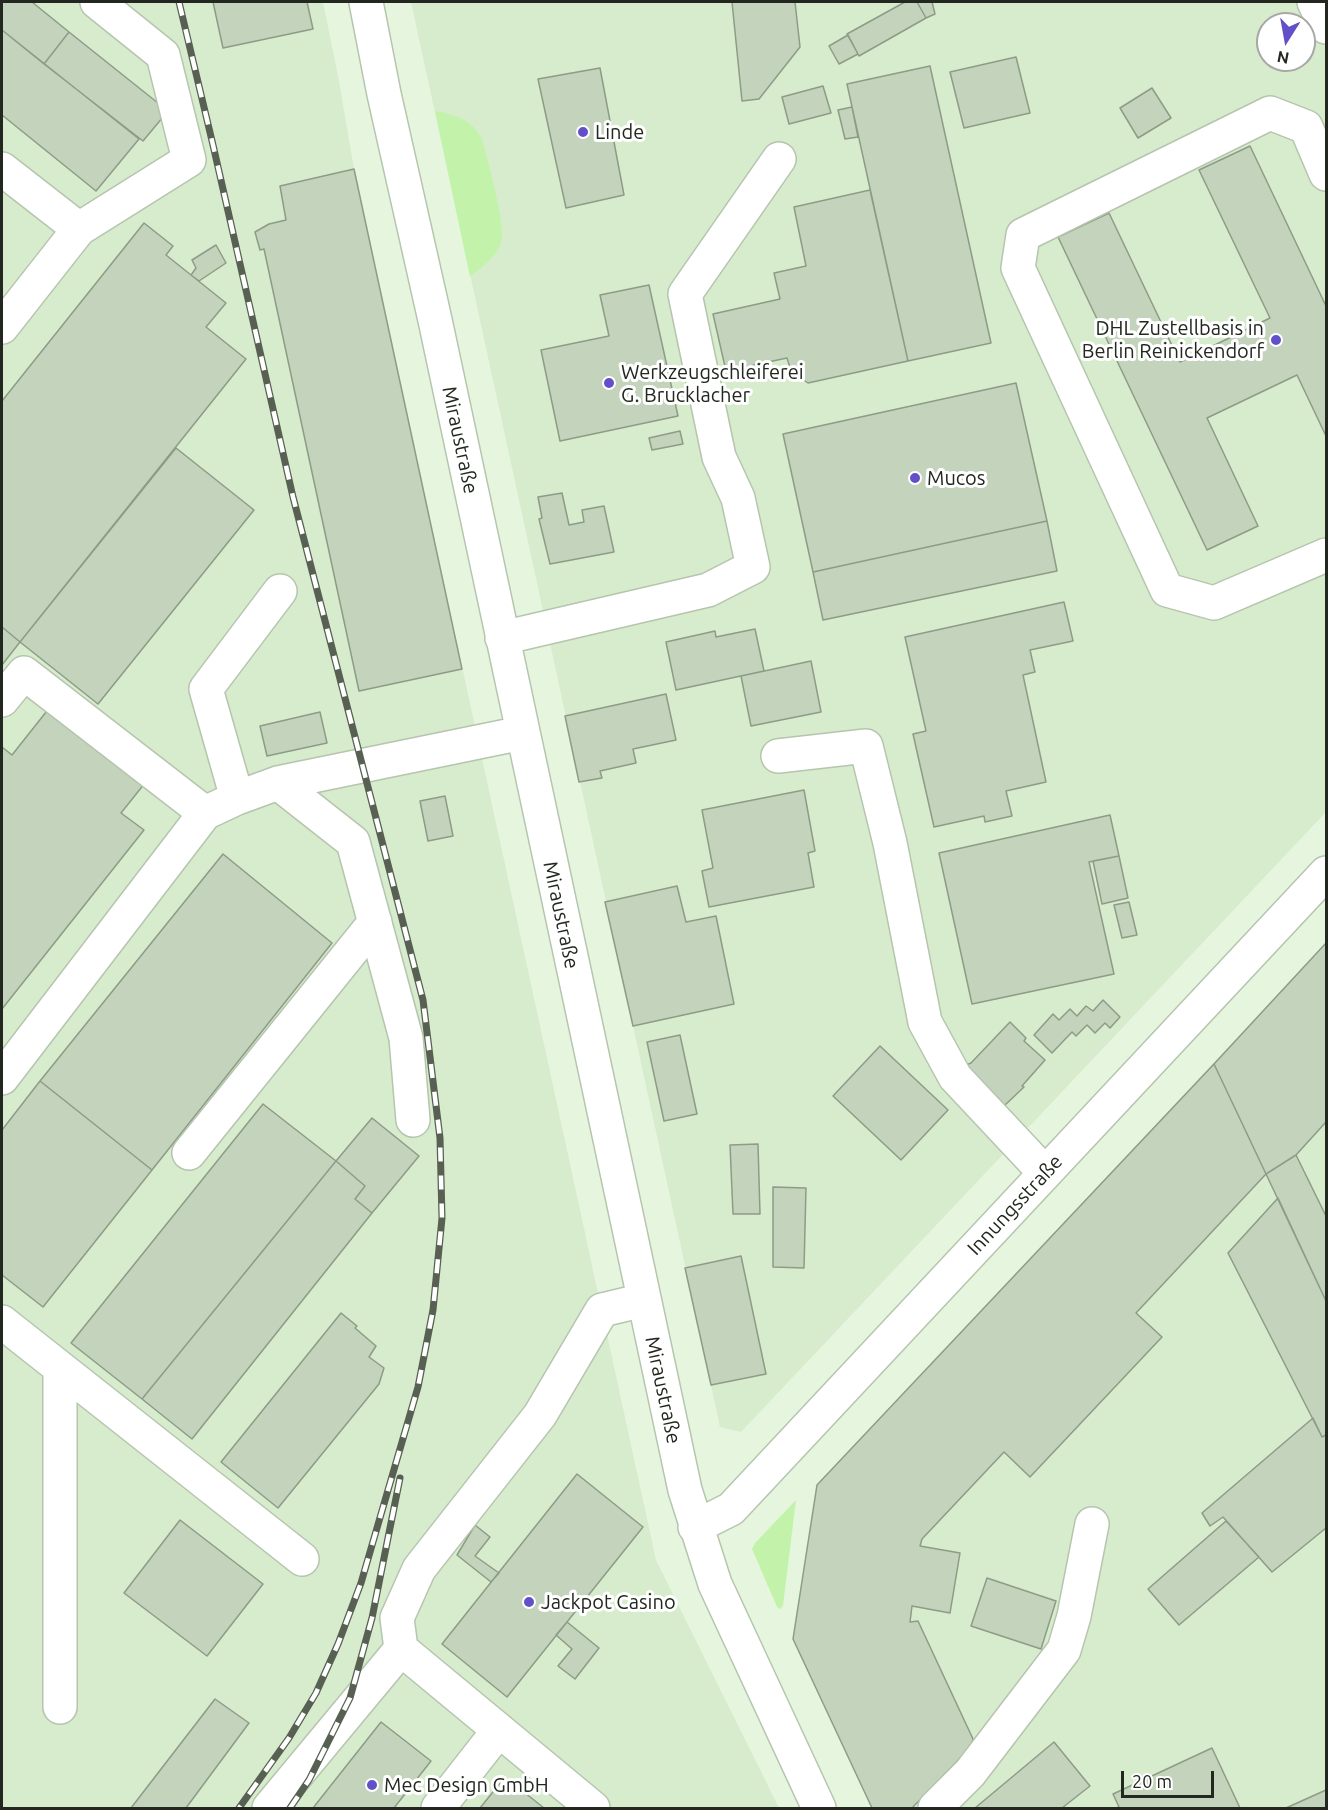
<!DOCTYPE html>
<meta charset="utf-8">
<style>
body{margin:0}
#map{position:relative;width:1328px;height:1810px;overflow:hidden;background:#e6f6de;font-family:Ubuntu,sans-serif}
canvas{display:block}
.frame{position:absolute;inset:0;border:3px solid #22281f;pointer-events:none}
.north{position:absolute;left:1256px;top:12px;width:60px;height:60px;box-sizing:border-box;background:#fff;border:2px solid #a7a9a5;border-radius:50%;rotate:191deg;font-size:16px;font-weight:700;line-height:24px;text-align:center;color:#22281f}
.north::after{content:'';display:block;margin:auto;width:21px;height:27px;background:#6250c9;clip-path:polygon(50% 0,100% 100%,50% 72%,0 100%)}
.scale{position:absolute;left:1121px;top:1771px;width:93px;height:27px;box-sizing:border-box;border:3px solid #22281f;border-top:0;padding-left:8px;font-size:18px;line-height:21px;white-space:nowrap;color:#22281f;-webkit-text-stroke:4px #fff;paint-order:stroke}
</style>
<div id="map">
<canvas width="1328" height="1810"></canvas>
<div class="frame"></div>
<div class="north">N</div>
<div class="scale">20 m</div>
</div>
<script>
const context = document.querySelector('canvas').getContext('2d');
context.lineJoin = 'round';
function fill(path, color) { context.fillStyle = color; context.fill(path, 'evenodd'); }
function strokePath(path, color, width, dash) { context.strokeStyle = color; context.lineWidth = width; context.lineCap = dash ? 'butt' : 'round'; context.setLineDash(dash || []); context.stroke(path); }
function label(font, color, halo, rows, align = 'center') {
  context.font = font + ' Ubuntu,sans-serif'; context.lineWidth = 6; context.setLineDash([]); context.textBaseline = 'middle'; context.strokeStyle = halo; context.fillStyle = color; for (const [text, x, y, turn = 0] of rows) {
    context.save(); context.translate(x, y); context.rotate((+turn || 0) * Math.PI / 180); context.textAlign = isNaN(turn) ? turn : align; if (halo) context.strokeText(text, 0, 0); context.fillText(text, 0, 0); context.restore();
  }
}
fill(new Path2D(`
 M 2,2 L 323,2 L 339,81 L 354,169 L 656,1560 L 779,1808 L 2,1808 Z
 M 411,2 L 1326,2 L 1326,812 L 741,1432 L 720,1427 ZM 1268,24 L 1304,24 L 1304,60 L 1268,60 Z
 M 1326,943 L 1326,1808 L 872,1808 L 793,1639 L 817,1485 Z`), '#d7ebcd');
fill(new Path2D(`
 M 435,111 C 456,115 471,119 482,139 C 487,158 507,229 501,243 C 496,258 481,267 470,277 Z
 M 796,1500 L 783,1606 L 780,1609 L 777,1607 L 752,1549 L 755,1543 Z`), '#c3f3aa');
const building = new Path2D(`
 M 2,2 L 32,2 L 69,32 L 44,64 L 2,30 Z
 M 213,2 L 307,2 L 313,29 L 223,48 Z
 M 732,2 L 795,2 L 800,47 L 759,99 L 742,101 Z
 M 905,2 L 917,2 L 926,18 L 859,56 L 847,34 Z
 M 917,2 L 932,2 L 935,14 L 926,18 Z
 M 2,30 L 139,139 L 96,191 L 2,115 Z
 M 69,32 L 168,111 L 143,141 L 44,64 Z
 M 848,35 L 858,54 L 839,64 L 829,46 Z
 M 1016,57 L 1030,113 L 964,128 L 950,72 Z
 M 930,66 L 991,343 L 908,361 L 847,84 Z
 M 600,68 L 624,195 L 566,208 L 538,79 Z
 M 823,86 L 831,113 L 789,124 L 782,97 Z
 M 1152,88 L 1171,118 L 1138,138 L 1120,108 Z
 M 852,107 L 858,137 L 845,139 L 838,110 Z
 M 1250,146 L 1326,306 L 1326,436 L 1297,375 L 1207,418 L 1258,526 L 1207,550 L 1058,237 L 1109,213 L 1180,362 L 1270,318 L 1199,170 Z
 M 354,169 L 462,669 L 359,691 L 264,249 L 260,250 L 255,232 L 269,224 L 286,220 L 280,186 Z
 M 870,190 L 908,361 L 808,383 L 791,371 L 787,358 L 726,371 L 713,314 L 780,299 L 774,273 L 806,266 L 794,207 Z
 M 144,223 L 173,246 L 166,255 L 226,303 L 206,327 L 246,359 L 20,642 L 2,627 L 2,401 Z
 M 216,245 L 226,263 L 199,281 L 191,275 L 196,268 L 192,260 Z
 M 649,285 L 678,416 L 560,441 L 541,350 L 609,336 L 600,295 Z
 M 1016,383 L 1047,521 L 813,572 L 783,434 Z
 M 680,431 L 683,444 L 652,450 L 649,438 Z
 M 176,448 L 254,510 L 98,704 L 20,642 Z
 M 562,493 L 569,525 L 584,522 L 582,510 L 604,506 L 614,552 L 550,564 L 539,519 L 542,518 L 538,497 Z
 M 1047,521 L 1057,571 L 823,620 L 813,572 Z
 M 1064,602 L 1073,641 L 1030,650 L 1035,672 L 1023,675 L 1046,782 L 1006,791 L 1012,816 L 985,822 L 984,816 L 934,827 L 913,734 L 926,731 L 905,637 Z
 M 2,627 L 20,642 L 2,665 Z
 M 755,629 L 764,671 L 676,690 L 666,642 L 715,631 L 716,637 Z
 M 811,661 L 821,712 L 751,726 L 741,676 Z
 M 666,694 L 676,740 L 633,749 L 636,763 L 600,771 L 602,778 L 579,782 L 565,716 Z
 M 54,702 L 149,778 L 121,813 L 144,830 L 2,1009 L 2,747 L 12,755 Z
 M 320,712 L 327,743 L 267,756 L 260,726 Z
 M 804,790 L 815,851 L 808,853 L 814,887 L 709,907 L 702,871 L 713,868 L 702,810 Z
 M 445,796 L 453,836 L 428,841 L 420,801 Z
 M 1110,815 L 1119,856 L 1089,862 L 1114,974 L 972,1004 L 939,853 Z
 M 223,854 L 332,943 L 152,1170 L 40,1081 Z
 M 1119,856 L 1128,898 L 1102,904 L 1093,861 Z
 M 677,886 L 686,922 L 716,916 L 734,1004 L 633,1026 L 605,902 Z
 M 1129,902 L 1137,935 L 1122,938 L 1114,905 Z
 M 1326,943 L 1326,1122 L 1296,1155 L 1266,1174 L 1214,1064 Z
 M 1103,1000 L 1120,1017 L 1110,1028 L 1105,1023 L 1095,1033 L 1087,1025 L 1076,1036 L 1072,1032 L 1052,1053 L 1034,1035 L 1053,1014 L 1059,1020 L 1070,1009 L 1077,1016 L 1086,1006 L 1093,1011 Z
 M 1010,1022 L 1026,1038 L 1024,1041 L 1045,1060 L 1022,1086 L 1024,1087 L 1004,1106 L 964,1066 L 971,1063 Z
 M 680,1035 L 697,1114 L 664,1121 L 647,1042 Z
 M 880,1046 L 948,1110 L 901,1160 L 833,1096 Z
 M 1214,1064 L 1266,1174 L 1136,1313 L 1162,1337 L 1030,1477 L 1004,1452 L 922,1539 L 920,1546 L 960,1553 L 950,1613 L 912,1606 L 910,1622 L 918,1621 L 973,1739 L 971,1747 L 912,1808 L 872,1808 L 793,1639 L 817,1485 Z
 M 40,1081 L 152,1170 L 43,1307 L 2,1275 L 2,1130 Z
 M 263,1104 L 336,1161 L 142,1399 L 71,1343 Z
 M 372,1118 L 419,1156 L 372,1213 L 355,1199 L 365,1186 L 336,1161 Z
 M 758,1144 L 760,1214 L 733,1214 L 730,1145 Z
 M 1296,1155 L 1326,1216 L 1326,1301 L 1266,1174 Z
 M 336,1161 L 365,1186 L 355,1199 L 372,1213 L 192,1439 L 142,1399 Z
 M 773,1187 L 806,1188 L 804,1268 L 773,1267 Z
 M 1278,1198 L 1326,1301 L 1326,1435 L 1322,1437 L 1228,1253 Z
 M 741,1256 L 766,1374 L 711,1385 L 685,1268 Z
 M 341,1313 L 357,1326 L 355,1328 L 376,1346 L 369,1357 L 384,1368 L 379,1384 L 278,1508 L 221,1462 Z
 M 1313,1418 L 1322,1437 L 1326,1435 L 1326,1528 L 1272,1572 L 1223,1517 L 1210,1526 L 1202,1513 Z
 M 577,1474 L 643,1527 L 507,1697 L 442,1644 Z
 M 180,1520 L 263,1584 L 207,1656 L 124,1593 Z
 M 1226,1521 L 1259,1557 L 1179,1625 L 1148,1589 Z
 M 475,1525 L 490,1537 L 475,1556 L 499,1573 L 491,1582 L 457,1555 Z
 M 987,1578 L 1056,1601 L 1041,1649 L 971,1626 Z
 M 567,1622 L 599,1648 L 575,1679 L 558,1666 L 572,1649 L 556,1635 Z
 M 215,1699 L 249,1723 L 186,1808 L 131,1808 Z
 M 381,1722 L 431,1761 L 394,1808 L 313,1808 Z
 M 1054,1742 L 1090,1786 L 1062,1808 L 975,1808 Z
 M 1212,1748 L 1240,1808 L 1117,1808 L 1119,1807 L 1113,1794 Z
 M 505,1777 L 544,1808 L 480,1808 Z
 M 1326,1790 L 1326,1808 L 1286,1808 Z`);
fill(building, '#c4d3bc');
strokePath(building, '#8d9c86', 1.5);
const minor = new Path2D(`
 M 366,2 L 384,94 L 435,320 L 685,1490 L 715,1584 L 819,1808
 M 1314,2 L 1326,27
 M 2,169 L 79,229
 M 1326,174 L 1306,127 L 1270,113 L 1023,235 L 1018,268 L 1167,590 L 1214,603 L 1326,555
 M 2,327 L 79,229 L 189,160 L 163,55 L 97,2
 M 502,638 L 708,590 L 753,567 L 738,498 L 719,457 L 685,294 L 779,159
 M 2,700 L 24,673 L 205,813
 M 778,756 L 866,746 L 890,843 L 925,1022 L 955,1077 L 1045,1173
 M 278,783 L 353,842 L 406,1038 L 413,1120
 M 237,798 L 206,689 L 280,591
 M 2,1078 L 205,813 L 237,798 L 278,783 L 522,733
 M 189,1153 L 375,922
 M 2,1322 L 302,1559
 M 695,1527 L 731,1509 L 1326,873
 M 60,1707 L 60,1368
 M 269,1808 L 401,1649
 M 438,1808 L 499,1730
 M 593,1808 L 401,1649 L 397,1618 L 419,1569 L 540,1415 L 602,1310 L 644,1300
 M 935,1808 L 970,1773 L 1064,1650 L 1074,1616 L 1092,1524`);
strokePath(minor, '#b5c5ae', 36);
strokePath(minor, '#fff', 33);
const rail = new Path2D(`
 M 179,2 L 213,145 L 293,497 L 423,1000 L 440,1138 L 442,1218 L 433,1310 L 418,1387 L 361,1583 L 338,1644 L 316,1693 L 289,1738 L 239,1808
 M 290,1808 L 309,1780 L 350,1698 L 372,1618 L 400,1478`);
strokePath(rail, '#576052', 7);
strokePath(rail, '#fff', 4.5, [14]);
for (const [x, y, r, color] of [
 [583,132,6,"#6250c9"],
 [1276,340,6,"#6250c9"],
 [609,383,6,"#6250c9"],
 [915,478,6,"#6250c9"],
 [529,1602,6,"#6250c9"],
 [372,1785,6,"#6250c9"]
]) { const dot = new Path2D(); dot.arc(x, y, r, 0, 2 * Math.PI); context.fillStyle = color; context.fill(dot); strokePath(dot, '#fff', 2); }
label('20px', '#22281f', '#fff', [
 ["Linde",595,132],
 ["DHL Zustellbasis in",1264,328,"right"],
 ["Berlin Reinickendorf",1264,351,"right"],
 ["Werkzeugschleiferei",621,372],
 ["G. Brucklacher",621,395],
 ["Mucos",927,478],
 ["Jackpot Casino",541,1602],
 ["Mec Design GmbH",384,1785]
], 'left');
label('20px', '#22281f', '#fff', [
 ["Miraustraße",460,440,78],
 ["Miraustraße",561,915,78],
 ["Innungsstraße",1015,1205,-47],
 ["Miraustraße",663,1390,78]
]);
</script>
